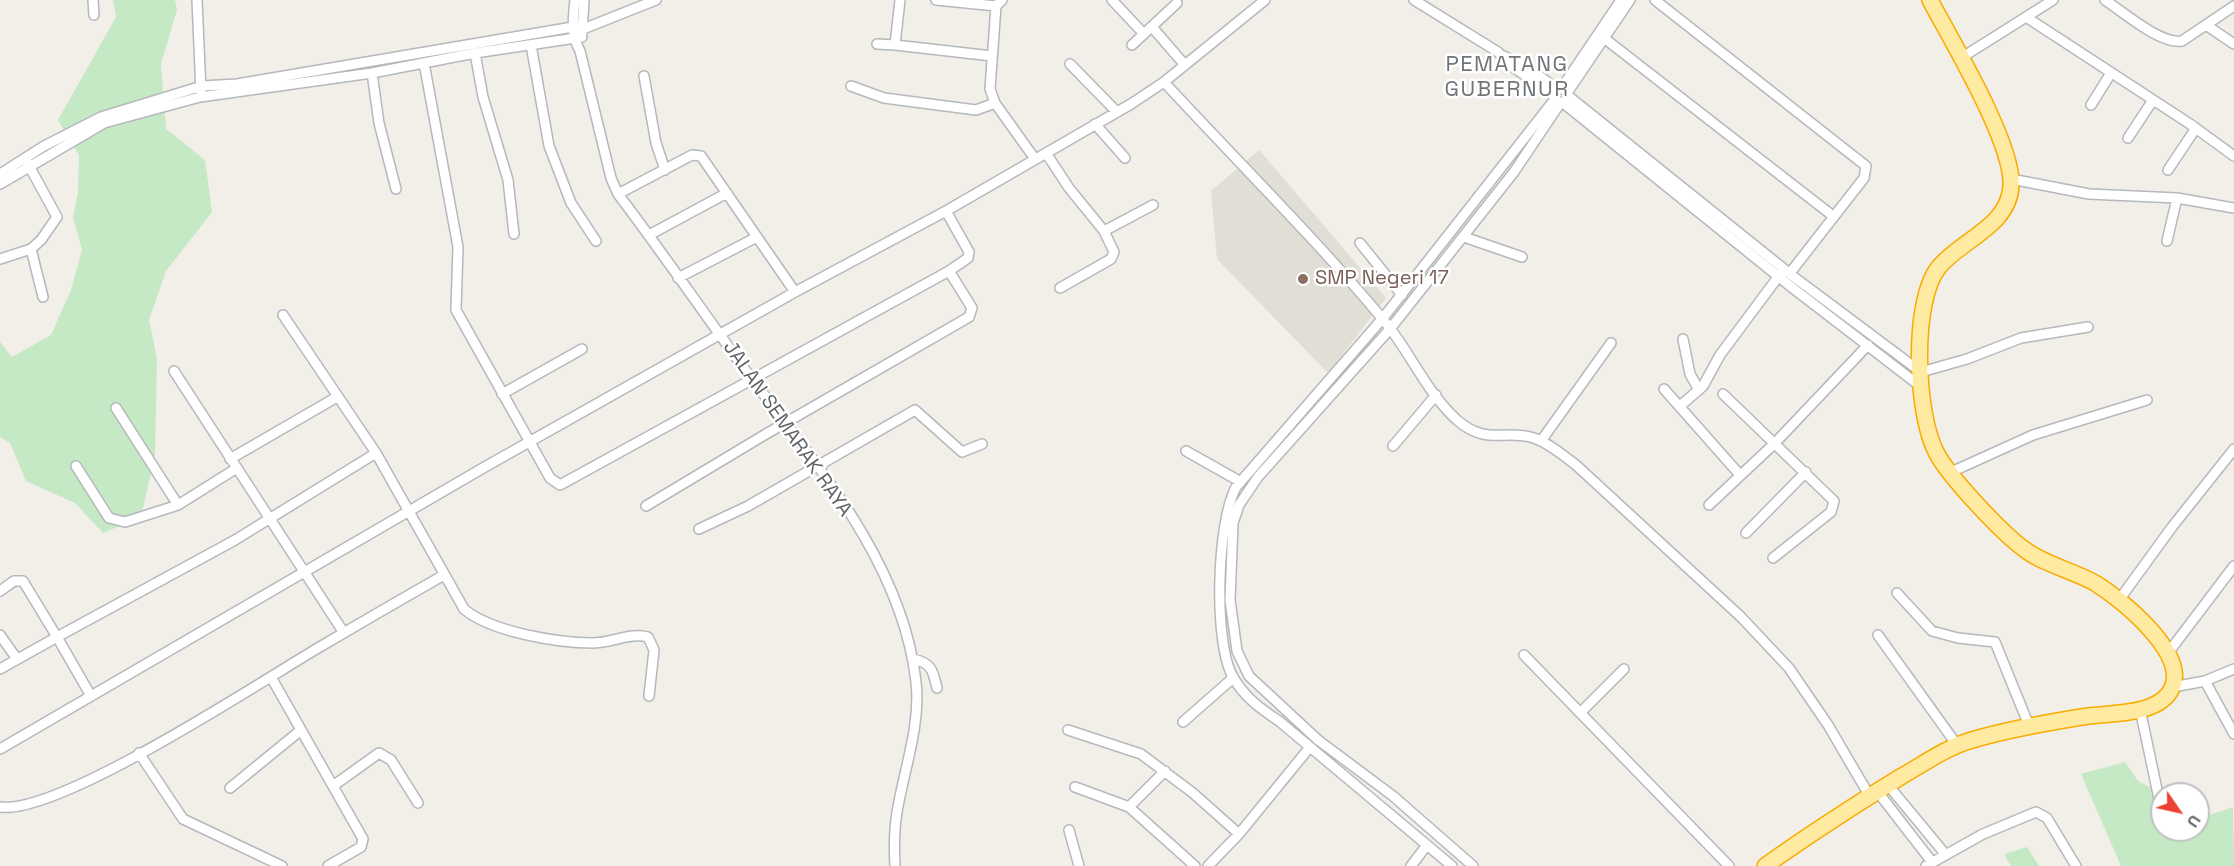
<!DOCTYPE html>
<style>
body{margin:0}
#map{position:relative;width:2234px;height:866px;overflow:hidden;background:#f1efe8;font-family:"Space Grotesk",sans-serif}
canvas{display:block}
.north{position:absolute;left:2150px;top:782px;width:60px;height:60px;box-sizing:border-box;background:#fff;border:2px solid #bfc1c3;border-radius:50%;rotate:124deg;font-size:16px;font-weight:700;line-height:24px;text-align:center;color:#5f6368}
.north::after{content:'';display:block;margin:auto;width:21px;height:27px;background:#ea4335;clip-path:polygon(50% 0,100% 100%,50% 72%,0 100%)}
</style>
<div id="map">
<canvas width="2234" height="866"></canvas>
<div class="north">U</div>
</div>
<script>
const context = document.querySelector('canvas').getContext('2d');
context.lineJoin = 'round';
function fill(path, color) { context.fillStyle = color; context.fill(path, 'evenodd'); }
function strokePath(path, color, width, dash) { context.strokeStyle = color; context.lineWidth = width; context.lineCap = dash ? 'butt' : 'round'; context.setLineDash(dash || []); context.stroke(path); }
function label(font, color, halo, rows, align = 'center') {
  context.font = font + ' "Space Grotesk",sans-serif'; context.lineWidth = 5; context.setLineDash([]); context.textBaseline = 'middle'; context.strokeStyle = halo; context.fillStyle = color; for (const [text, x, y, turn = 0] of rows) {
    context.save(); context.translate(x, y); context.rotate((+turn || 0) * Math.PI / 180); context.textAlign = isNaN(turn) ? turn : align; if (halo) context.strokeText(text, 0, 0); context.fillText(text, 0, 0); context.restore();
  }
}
fill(new Path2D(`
 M 1259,150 L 1386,298 L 1328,373 L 1217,259 L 1211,191 Z`), '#e1ded6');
fill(new Path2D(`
 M 113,0 L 175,0 L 177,10 L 161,64 L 166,129 L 205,160 L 212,212 L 166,271 L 149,320 L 157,358 L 155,455 L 141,517 L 103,533 L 75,503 L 26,481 L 10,443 L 0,437 L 0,342 L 12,357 L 51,335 L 71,290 L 82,250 L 73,217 L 78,192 L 79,155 L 58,120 L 116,17 Z
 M 2125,762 L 2138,781 L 2159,792 L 2162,804 L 2162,830 L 2198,830 L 2198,819 L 2233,807 L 2234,866 L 2121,866 L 2081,774 Z
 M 2027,847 L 2039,866 L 2011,866 L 2004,854 Z`), '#c5e8c5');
const minor = new Path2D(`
 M 93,0 L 94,15
 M 197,0 L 201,92
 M 575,0 C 573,18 571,35 580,51 L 611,178 L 618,194 C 662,252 703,312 746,371 C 815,463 903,563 916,682 C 921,724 904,770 897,812 C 894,830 894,848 895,866
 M 900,0 L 895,45 L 992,56
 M 936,0 L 996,6
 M 1002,0 L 996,6 L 990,89 L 995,103 L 1035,159
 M 1112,0 L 1144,34
 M 1414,0 L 1498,52 L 1510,65 L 1554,95
 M 1655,0 L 1866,166 L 1864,178 L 1790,273
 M 2105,0 C 2123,12 2161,45 2182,41 L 2234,6
 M 2026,17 L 2190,124 L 2234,156
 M 2206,25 L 2234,44
 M 1152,27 L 1184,64
 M 582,33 L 584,0
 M 1604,38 L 1833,216
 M 877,44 L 895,45
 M 531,45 L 549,146 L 571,203 L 596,241
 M 1132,45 L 1177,3
 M 475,53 L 483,97 L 508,180 L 514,234
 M 1504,56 L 1533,71 L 1557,89
 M 1961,58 L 2053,0
 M 424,63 L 458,247 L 456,310 L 550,478 L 560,485 L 949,271 L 968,258 L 969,252 L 946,211
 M 1070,64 L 1116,111
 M 372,73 L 379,123 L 396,189
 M 644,76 L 656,143 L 665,170
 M 1164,82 C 1236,160 1312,235 1381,317 C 1409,349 1425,391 1457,420 C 1487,446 1504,429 1534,438 C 1549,443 1564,456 1576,465 L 1741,617 L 1789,668 L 1828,725 L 1869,795
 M 851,86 L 884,98 L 976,110 L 995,103
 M 1561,89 L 1621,0
 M 1567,93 L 1630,0
 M 1567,95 L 1794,277 L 1921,372 L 1967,359 L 2021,338 L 2088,327
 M 1562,102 L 1794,289 L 1920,386
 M 2091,105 L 2111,73
 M 1095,124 L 1125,158
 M 2128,138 L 2153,100
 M 1046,153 L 1069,188 L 1104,231 L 1114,252 L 1111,259 L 1060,288
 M 27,162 L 57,217 L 41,240 L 31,249 L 43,297
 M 2168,170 L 2196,128
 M 0,174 L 44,146 L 101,117 L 202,86 L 237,84 L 573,27 L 583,29 L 656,0
 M 2011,179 L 2089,194 L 2177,198 L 2234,208
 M 0,184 L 104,123 L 200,97 L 372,73 L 475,53 L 582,37
 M 618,194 L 692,155 L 701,156 L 795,292
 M 1104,231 L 1153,205
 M 649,235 L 727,193
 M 1464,237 L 1522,257
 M 2167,241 L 2177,198
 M 1360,243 L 1402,295
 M 0,259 L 31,249
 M 678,278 L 757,237
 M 1683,339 L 1690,374 L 1699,390
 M 174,371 L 344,633
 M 1664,389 L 1740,475
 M 502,394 L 582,349
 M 1723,394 L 1834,501 L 1831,512 L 1773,558
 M 1680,406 L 1703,386 L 1720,355 L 1781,273
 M 116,408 L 178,505
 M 1541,441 L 1611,343
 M 1393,446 L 1436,395
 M 1186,451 L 1241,482
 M 376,453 L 464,609 C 491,632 558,643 593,643 C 611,643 631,632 648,637 L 654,650 L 649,696
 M 230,459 L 337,397
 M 76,466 L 109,518 L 125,522 L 178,505 L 237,468
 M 1949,473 L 2033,435 L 2147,400
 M 1709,505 L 1774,444 L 1868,345
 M 646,506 L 766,434 L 969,317 L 972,308 L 949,271
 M 699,529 L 748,506 L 915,410 L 962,452 L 982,444
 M 1746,533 L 1806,472
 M 0,591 L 14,581 L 23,581 L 57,637 L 235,540 L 376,453 L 283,315
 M 1897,593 L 1932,631 L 1958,638 L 1995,642 L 2030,728
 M 2119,600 L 2172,527 L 2234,449
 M 0,635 L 17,659
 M 1878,635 L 1957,745
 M 2168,653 L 2234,566
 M 1524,655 L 1729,866
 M 913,659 C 932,663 933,671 937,688
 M 0,669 L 57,637 L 91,696
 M 271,677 L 363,839 L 361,847 L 328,866
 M 2205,681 L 2234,734
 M 2173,687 L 2205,681 L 2234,669
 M 2140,709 L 2162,813
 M 1581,712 L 1624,669
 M 1183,722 L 1233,678
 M 1068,730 L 1141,754 L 1193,793 L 1239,834
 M 0,749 L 483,468 L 795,292 L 946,211 L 1131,104 L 1164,82 L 1265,0
 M 139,753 L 183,819 L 282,866
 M 1888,785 L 1946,855
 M 333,786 L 379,753 L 391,760 L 418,803
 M 1075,787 L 1129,807 L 1195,866
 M 230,788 L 301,730
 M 1877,791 L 1932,862
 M 0,807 C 58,815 256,685 313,651 C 357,625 400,600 444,575
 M 1129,807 L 1165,771
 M 1069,830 L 1079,866
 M 1208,866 L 1239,834 L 1310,747
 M 1411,866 L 1427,845
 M 1452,866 L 1279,721 C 1261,709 1244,697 1233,677 C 1213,642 1217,522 1236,487 L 1383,318 L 1555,99
 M 1473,866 L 1393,796 L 1318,740 L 1249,676 L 1237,651 L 1230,600 L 1233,523 L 1239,505 L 1258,477 L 1390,329 L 1514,172 L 1561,102
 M 1926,866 L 1983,834 L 2036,812 L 2047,818 L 2076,866`);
const trunk = new Path2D(`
 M 1765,866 C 1810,834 1855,805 1902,776 C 1925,763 1947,747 1972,740 C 2009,729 2050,722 2088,716 C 2113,713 2160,715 2172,688 C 2188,653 2121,599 2095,583 C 2072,570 2045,565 2024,549 C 2002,533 1948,476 1936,452 C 1916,414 1911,301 1939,267 C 1961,240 2009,226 2011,186 C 2014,144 1951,40 1930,0`);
strokePath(minor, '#b5b8bc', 12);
strokePath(trunk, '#f9ab00', 18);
strokePath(minor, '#fff', 9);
strokePath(trunk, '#feeaa1', 15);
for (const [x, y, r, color] of [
 [1303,279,6,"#8d6e63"]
]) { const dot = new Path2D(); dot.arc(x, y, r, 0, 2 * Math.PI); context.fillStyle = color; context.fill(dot); strokePath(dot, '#fff', 2); }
label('20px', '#785e54', '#fff', [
 ["SMP Negeri 17",1315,279]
], 'left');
label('20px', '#5f6368', '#fff', [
 ["JALAN SEMARAK RAYA",787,429,55]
]);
context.letterSpacing = '1.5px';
label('22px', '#70757a', '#fff', [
 ["PEMATANG",1507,65],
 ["GUBERNUR",1507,90]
]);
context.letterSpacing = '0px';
</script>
